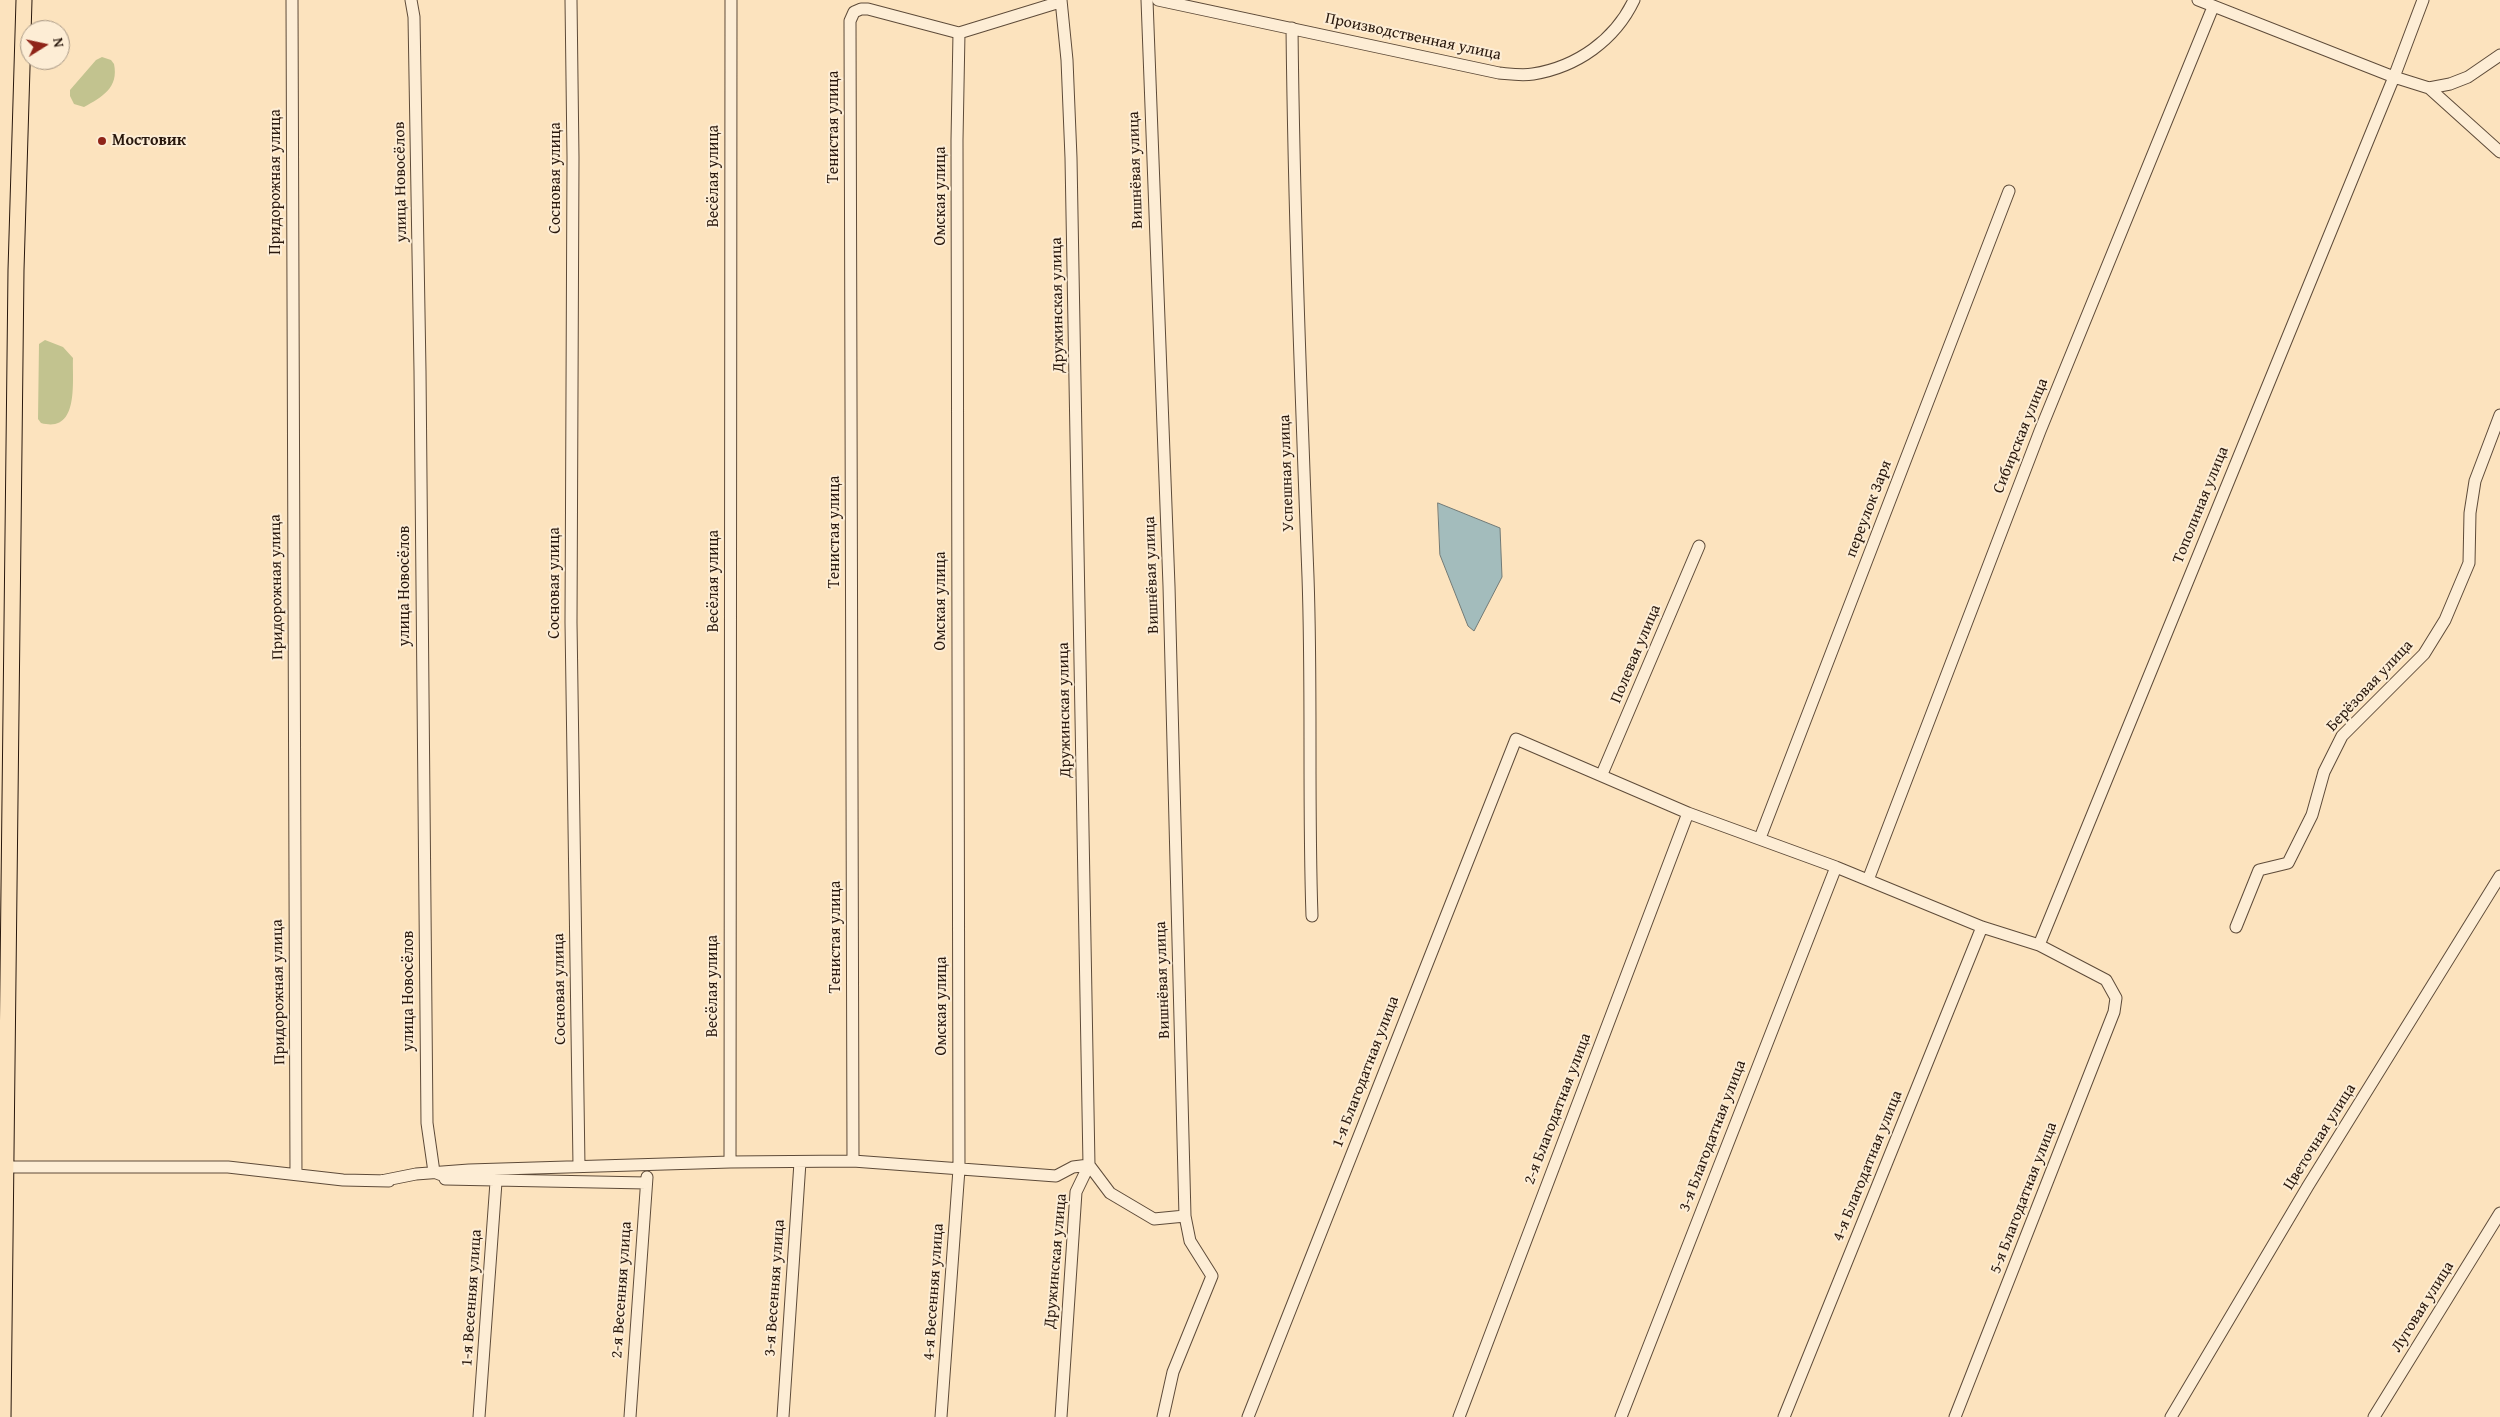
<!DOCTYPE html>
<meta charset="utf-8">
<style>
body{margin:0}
#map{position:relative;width:2500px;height:1417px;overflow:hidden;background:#fce3be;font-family:"Gentium Book Plus",serif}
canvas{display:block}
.north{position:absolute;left:20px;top:20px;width:50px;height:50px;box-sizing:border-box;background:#fdedd5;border:1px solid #a89885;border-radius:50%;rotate:80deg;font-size:14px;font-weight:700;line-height:20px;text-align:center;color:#29180d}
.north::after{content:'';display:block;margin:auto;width:18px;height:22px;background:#8f2418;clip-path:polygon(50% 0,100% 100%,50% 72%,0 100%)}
</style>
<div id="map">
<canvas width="2500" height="1417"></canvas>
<div class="north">N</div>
</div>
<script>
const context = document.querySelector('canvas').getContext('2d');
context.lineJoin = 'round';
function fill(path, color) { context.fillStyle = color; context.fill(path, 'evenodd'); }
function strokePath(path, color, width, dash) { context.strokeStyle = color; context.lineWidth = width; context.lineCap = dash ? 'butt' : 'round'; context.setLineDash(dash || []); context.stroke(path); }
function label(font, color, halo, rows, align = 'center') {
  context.font = font + ' "Gentium Book Plus",serif'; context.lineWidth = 4; context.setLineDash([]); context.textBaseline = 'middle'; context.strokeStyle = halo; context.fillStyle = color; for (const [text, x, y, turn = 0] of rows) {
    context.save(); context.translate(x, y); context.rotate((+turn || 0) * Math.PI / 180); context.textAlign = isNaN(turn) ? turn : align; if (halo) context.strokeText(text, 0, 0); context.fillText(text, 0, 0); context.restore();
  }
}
fill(new Path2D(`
 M 102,57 L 111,60 L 114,64 C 119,88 102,97 84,107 L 74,104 L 70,96 L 70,90 L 96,60 Z
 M 45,340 L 63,347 L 73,358 C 72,380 80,434 41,423 L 38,419 L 39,344 Z`), '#c2c38f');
const water = new Path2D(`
 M 1438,503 L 1500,528 L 1502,577 L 1474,631 L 1468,626 L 1440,555 Z`);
fill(water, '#a3bcbc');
strokePath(water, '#727a76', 1);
const minor = new Path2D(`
 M 292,0 L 296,1174
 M 411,0 L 414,17 L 420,371 L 427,1123 L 434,1172 L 452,1179
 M 571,0 L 573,157 L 571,622 L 579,1166
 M 1061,0 L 1067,60 L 1071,158 L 1089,1165 L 1076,1192 L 1061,1417
 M 1147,0 L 1169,586 L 1185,1216
 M 1158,0 L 1499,73 C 1510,74 1522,76 1533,74 C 1577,67 1615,40 1634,0
 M 2198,0 L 2394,77 L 2429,88 L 2450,84 L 2468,77 L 2500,55
 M 1292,28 C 1294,211 1301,394 1308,577 C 1312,690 1308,803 1312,916
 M 2429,88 L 2500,152
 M 1602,774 L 1699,546
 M 1760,838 L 2009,191
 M 1868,880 L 2040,431 L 2213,7
 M 2236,927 L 2259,870 L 2288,863 L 2312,815 L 2324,772 L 2342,736 L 2424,654 L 2445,620 L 2469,563 L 2470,513 L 2475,481 L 2500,415
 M 2039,945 L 2394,77 L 2423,0
 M 853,1161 L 850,21 L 854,12 L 861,9 L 868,9 L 959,33 L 1060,2
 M 730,1162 L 731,0
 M 6,1167 L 228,1167 L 343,1180 L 389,1181
 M 445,1179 L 646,1183
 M 381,1181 L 416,1174 L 469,1170 L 730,1162 L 853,1161 L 1056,1176 L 1073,1167 L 1089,1165 L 1110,1193 L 1154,1219 L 1185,1216 L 1190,1241 L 1212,1276 L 1173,1372 L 1163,1417
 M 479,1417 L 496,1182
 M 630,1417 L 647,1177
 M 783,1417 L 800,1162
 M 941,1417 L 959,1169 L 957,140 L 959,33
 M 1248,1417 L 1516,739 L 1688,813 L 1836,867 L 1982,927 L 2039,945 L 2106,980 L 2116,998 L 2114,1012 L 1955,1417
 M 1459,1417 L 1688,813
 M 1621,1417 L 1836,867
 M 1784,1417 L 1982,927
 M 2171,1417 L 2308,1186 L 2500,876
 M 2374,1417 L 2500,1213`);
const major = new Path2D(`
 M 3,1417 L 16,270 L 24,0`);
strokePath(minor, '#5e4b39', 13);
strokePath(major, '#29180d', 17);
strokePath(minor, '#fdedd5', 11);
strokePath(major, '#fce3be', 15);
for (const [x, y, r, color] of [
 [102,141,5,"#8f2418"]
]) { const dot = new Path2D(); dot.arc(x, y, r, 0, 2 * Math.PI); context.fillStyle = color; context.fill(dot); strokePath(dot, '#fdedd5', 2); }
label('16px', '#29180d', '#fdedd5', [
 ["Производственная улица",1413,37,12],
 ["Тенистая улица",834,127,-90],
 ["Вишнёвая улица",1136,170,-92],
 ["Весёлая улица",714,176,-90],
 ["Сосновая улица",556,178,-90],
 ["Придорожная улица",276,182,-90],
 ["улица Новосёлов",401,182,-91],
 ["Омская улица",941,196,-90],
 ["Дружинская улица",1058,305,-91],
 ["Сибирская улица",2021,436,-68],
 ["Успешная улица",1287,473,-92],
 ["Тополиная улица",2201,505,-68],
 ["переулок Заря",1869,509,-69],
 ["Тенистая улица",835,532,-90],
 ["Вишнёвая улица",1152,575,-92],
 ["Весёлая улица",714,581,-90],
 ["Сосновая улица",555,583,-90],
 ["улица Новосёлов",405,586,-90],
 ["Придорожная улица",277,587,-91],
 ["Омская улица",941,601,-90],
 ["Полевая улица",1636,654,-67],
 ["Берёзовая улица",2370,686,-47],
 ["Дружинская улица",1065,710,-91],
 ["Тенистая улица",836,937,-90],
 ["Вишнёвая улица",1163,980,-92],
 ["Весёлая улица",713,986,-90],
 ["Сосновая улица",560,989,-91],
 ["улица Новосёлов",409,991,-90],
 ["Придорожная улица",279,992,-91],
 ["Омская улица",942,1006,-90],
 ["1-я Благодатная улица",1366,1072,-69],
 ["2-я Благодатная улица",1558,1109,-69],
 ["3-я Благодатная улица",1713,1136,-69],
 ["Цветочная улица",2320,1137,-58],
 ["4-я Благодатная улица",1868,1166,-68],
 ["5-я Благодатная улица",2024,1198,-69],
 ["Дружинская улица",1056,1261,-85],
 ["3-я Весенняя улица",775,1288,-86],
 ["2-я Весенняя улица",622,1290,-86],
 ["4-я Весенняя улица",934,1292,-86],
 ["1-я Весенняя улица",472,1298,-86],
 ["Луговая улица",2423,1307,-58]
]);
label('bold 16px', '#29180d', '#fdedd5', [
 ["Мостовик",112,141]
], 'left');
</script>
